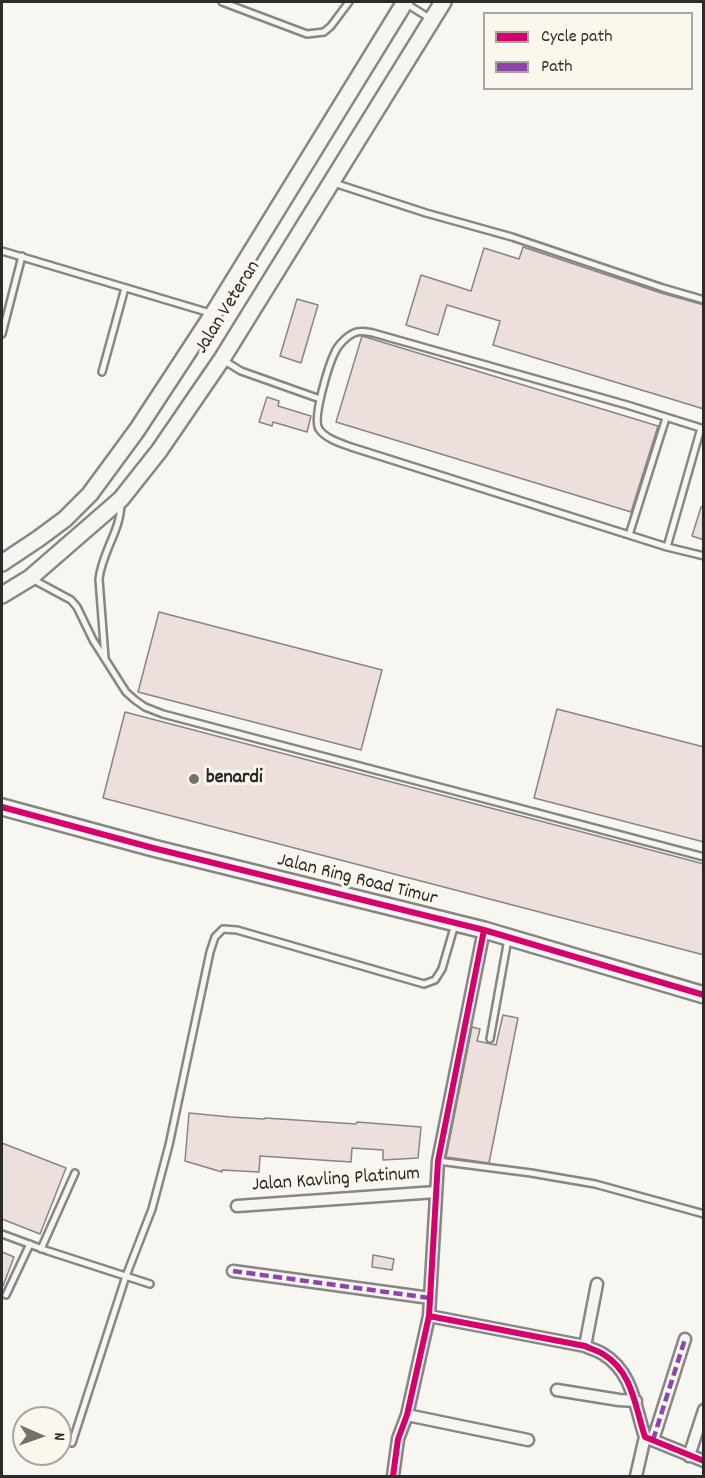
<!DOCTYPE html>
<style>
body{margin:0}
#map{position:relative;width:705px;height:1478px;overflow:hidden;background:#f8f6f0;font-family:Dekko,sans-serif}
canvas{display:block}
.frame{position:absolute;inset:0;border:3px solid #2b2b2b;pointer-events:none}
.legend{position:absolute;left:483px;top:12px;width:210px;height:78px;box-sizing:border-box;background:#fbf7ec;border:2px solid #a8a59f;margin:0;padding:8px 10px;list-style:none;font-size:18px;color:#2b2b2b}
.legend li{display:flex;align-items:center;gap:12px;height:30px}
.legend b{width:30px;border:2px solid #a8a59f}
.north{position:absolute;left:12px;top:1406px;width:60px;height:60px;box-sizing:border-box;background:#fbf7ec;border:2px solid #a8a59f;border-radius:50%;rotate:92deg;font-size:16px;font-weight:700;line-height:24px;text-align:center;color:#2b2b2b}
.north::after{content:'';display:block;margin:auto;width:21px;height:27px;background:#737270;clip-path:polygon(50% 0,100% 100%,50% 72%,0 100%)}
</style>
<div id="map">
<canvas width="705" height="1478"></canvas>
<div class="frame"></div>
<ul class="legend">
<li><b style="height:8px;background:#d6006c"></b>Cycle path</li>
<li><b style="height:8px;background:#8e44ad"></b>Path</li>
</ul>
<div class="north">N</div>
</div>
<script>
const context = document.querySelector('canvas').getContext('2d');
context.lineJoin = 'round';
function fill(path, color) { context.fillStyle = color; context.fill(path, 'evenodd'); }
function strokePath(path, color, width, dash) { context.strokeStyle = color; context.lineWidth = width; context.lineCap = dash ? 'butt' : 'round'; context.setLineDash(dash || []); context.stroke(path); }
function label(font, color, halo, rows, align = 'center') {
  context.font = font + ' Dekko,sans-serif'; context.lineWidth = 6; context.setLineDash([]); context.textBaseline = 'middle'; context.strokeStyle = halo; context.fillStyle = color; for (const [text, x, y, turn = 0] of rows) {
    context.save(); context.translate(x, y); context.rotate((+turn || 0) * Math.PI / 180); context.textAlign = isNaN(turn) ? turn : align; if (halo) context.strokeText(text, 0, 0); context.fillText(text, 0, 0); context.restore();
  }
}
const building = new Path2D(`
 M 523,247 L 661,293 L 704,305 L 704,409 L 493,345 L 500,321 L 447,305 L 438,335 L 406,325 L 421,275 L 471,291 L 484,248 L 519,259 Z
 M 297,299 L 318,305 L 301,363 L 280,356 Z
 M 362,336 L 658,426 L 631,512 L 336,422 Z
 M 267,397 L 279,401 L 278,406 L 311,416 L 307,432 L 273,422 L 272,426 L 259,422 Z
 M 701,507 L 704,507 L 704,540 L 692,536 Z
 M 159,612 L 382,670 L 361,750 L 138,692 Z
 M 557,709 L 704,747 L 704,842 L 534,798 Z
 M 125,712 L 704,864 L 704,955 L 103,798 Z
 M 503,1015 L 518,1018 L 489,1163 L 446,1157 L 472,1027 L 480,1029 L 477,1041 L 496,1045 Z
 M 189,1113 L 230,1117 L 264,1119 L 265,1118 L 356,1124 L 357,1122 L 421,1127 L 418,1158 L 383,1160 L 383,1150 L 352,1148 L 351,1162 L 260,1156 L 259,1172 L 222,1170 L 222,1172 L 185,1161 Z
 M 2,1143 L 66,1168 L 40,1234 L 2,1219 Z
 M 2,1252 L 14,1257 L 3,1286 L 2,1286 Z
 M 373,1255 L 394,1259 L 392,1270 L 372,1267 Z`);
fill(building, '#ecdfdc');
strokePath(building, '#878684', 1.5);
const lane = new Path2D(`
 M 222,2 L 307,34 L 324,32 L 331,26 L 349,2
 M 405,3 L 431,19
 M 334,183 L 426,213 L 512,237 L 663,288 L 704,300
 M 2,251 L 210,313
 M 2,334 L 22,256
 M 223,360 L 241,371 L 320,399
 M 102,372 L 125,288
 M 704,429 L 627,405 L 373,333 C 367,332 360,330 354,333 C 347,336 338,345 335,352 C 329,364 312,418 319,429 C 326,439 340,443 351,447 L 667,547 L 704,556
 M 629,535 L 666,418
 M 667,547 L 701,428
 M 32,579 L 71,600 L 77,607 L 93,640 L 126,692 L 135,700 L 145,707 L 163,714 L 704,857
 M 105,658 L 99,579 C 102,552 121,530 121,503
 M 490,1039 L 508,939
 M 438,1161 L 531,1173 L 595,1184 L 704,1214
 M 2,1234 L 48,1251 L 150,1284
 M 41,1249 L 75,1173
 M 6,1295 L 30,1244
 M 72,1443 L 126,1276 L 152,1209 L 169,1145 L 210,952 L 215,937 L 223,929 L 237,930 L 424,984 L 435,980 L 442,969 L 455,924`);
const street = new Path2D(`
 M 237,1206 L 436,1192
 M 233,1271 L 430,1298
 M 429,1316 L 585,1346 C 591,1349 597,1350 603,1354 C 633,1372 635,1407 645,1437 L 704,1461
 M 585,1346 L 597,1284
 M 557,1390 L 619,1400 L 636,1401
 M 407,1415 L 528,1440
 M 653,1440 L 685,1339
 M 689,1456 L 704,1410
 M 393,1476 L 398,1439 L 407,1415 L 429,1316 L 438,1161 L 484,930
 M 636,1476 L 645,1437`);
const secondary = new Path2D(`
 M 2,563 L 38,539 L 65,519 L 90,494 L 137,430 L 213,314 L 405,2
 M 2,595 L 30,578 L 121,499 L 159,451 L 222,359 L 443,2
 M 2,807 L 153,848 L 484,930 L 704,995`);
strokePath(lane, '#878684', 10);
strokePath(street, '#878684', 15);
strokePath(secondary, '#878684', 20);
strokePath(lane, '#f6f5f1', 5);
strokePath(street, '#f6f5f1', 10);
strokePath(secondary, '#f6f5f1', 15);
strokePath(new Path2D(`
 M 233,1271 L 430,1298
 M 653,1440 L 685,1339`), '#8e44ad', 4.5, [9, 4.5]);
strokePath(new Path2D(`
 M 2,807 L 153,848 L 484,930 L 704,995
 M 429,1316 L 585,1346 C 591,1349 597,1350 603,1354 C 633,1372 635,1407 645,1437 L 704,1461
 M 393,1476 L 398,1439 L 407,1415 L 429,1316 L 438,1161 L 484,930`), '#d6006c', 6);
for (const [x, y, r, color] of [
 [194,779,6,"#737270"]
]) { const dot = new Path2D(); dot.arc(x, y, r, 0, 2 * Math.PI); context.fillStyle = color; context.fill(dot); strokePath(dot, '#fbf7ec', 2); }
label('20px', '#2b2b2b', '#fbf7ec', [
 ["Jalan Veteran",229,308,-58],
 ["Jalan Ring Road Timur",357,881,14],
 ["Jalan Kavling Platinum",336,1181,-4]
]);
label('bold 20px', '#2b2b2b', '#fbf7ec', [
 ["benardi",206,779]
], 'left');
</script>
